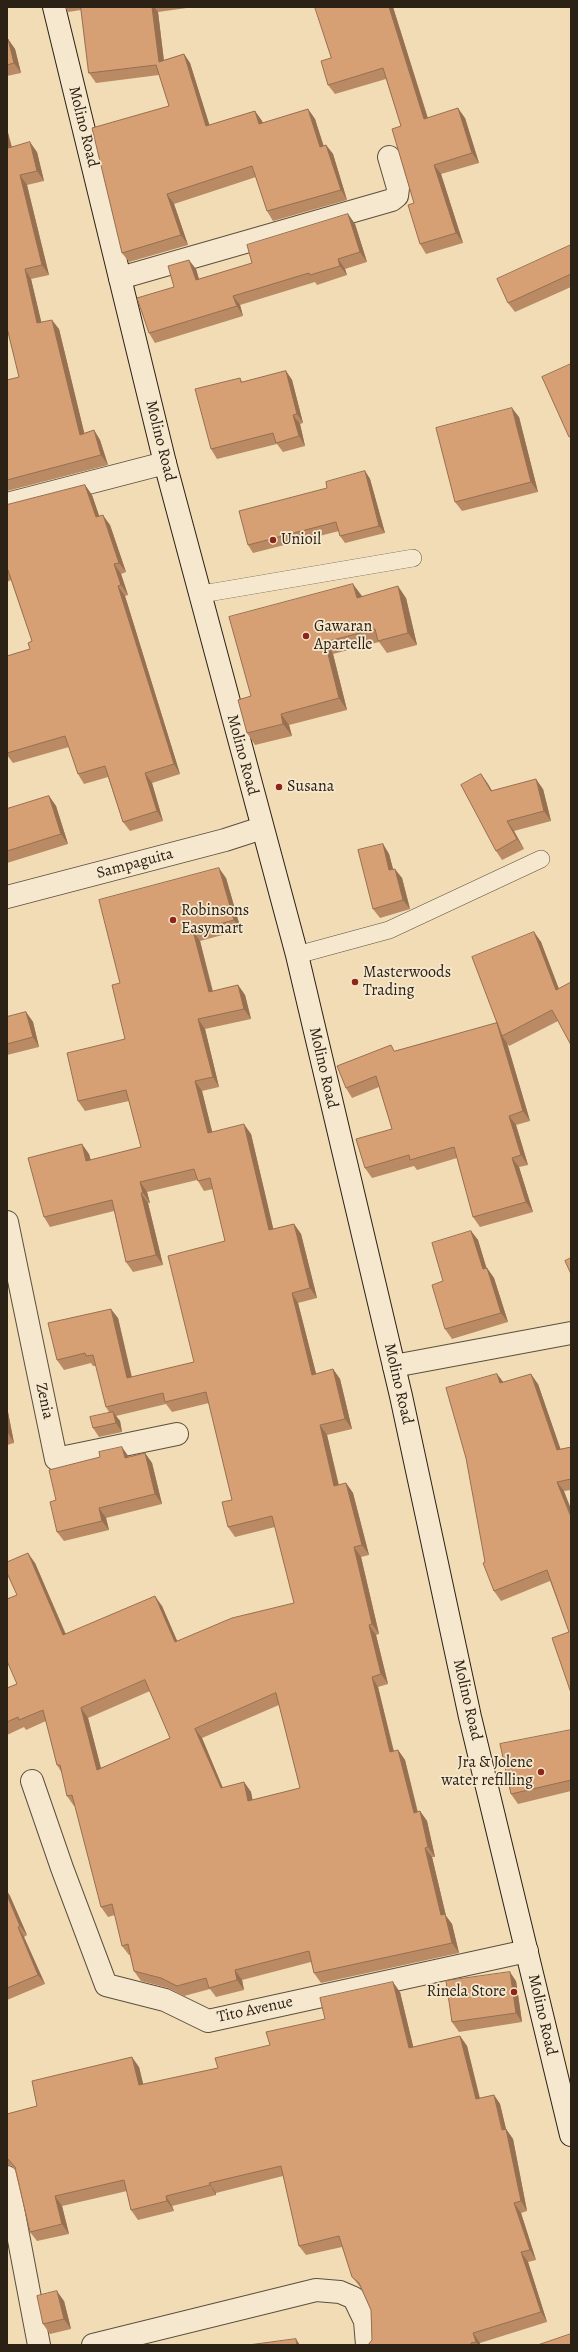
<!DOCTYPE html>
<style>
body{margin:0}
#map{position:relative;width:578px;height:2352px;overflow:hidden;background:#f1dcb5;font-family:Alegreya,serif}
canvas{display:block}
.frame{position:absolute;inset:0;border:8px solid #2b2115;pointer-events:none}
</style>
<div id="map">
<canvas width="578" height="2352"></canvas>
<div class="frame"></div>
</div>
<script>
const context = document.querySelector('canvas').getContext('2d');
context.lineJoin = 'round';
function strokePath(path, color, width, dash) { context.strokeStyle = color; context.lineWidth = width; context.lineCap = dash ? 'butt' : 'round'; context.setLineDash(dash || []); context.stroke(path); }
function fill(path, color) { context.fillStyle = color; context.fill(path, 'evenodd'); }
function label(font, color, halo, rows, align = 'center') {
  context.font = font + ' Alegreya,serif'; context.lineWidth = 3.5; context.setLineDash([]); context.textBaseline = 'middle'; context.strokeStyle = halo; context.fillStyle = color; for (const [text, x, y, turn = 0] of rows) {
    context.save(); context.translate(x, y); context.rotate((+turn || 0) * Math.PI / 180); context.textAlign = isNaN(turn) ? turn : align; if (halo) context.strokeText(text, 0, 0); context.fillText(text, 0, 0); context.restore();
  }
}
const service = new Path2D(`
 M 202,594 L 413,558
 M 297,955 L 389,930 L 541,859`);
const minor = new Path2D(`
 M 120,278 L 392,200 L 397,196 L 398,188 L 389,157
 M 7,504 L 165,463
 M 7,897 L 225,840 L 262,828
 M 7,1222 L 56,1459 L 177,1434
 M 394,1366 L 571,1333
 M 32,1781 L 62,1868 L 106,1985 L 165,2000 L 208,2021 L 527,1951
 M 7,2177 L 39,2345
 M 93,2345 L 316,2290 L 340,2292 L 354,2298 L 365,2321 L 367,2345`);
const secondary = new Path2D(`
 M 54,7 L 165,463 L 297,955 L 401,1396 L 470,1717 L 571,2135`);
strokePath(service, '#5c503d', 18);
strokePath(minor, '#5c503d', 24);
strokePath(secondary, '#2b2115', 24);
strokePath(service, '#f6e8cf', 17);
strokePath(minor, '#f6e8cf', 22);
strokePath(secondary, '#f6e8cf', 22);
fill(new Path2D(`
 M 65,7 L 194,7 L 158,12 L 164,60 L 184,54 L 190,63 L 209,125 L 255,111 L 262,121 L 263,123 L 308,109 L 315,119 L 323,146 L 326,145 L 333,154 L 347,200 L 273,221 L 267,211 L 256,177 L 174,204 L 188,245 L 129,262 L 122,253 L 169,106 L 159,75 L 96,83 L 89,73 L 81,10 L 68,12 Z
 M 393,7 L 428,118 L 465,118 L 479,163 L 441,174 L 463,243 L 426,254 L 420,244 L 414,203 L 401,126 L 386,79 L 335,94 L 328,85 L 331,58 Z
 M 7,39 L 8,39 L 15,49 L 21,73 L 7,76 Z
 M 7,129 L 12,147 L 37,152 L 44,181 L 27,185 L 49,275 L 31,279 L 41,322 L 59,329 L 84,433 L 94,430 L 100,440 L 108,465 L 7,491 L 7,380 L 19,377 L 8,331 L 7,331 Z
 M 348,214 L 355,224 L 367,262 L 345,269 L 347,275 L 317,285 L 315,282 L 240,305 L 243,316 L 155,343 L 149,333 L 174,287 L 196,269 L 199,279 L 252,263 Z
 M 571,245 L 571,287 L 515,312 L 508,303 Z
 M 286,371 L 292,380 L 303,423 L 300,424 L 305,446 L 283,452 L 277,444 L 217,459 L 211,449 L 240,378 L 242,382 Z
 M 519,417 L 538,492 L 462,511 L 455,502 Z
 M 365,471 L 370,479 L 385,533 L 345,543 L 340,536 L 339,531 L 253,553 L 248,545 L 327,488 Z
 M 85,485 L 92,495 L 99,516 L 110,525 L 126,572 L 121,574 L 128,595 L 125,596 L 180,774 L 152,783 L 163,821 L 130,831 L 123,822 L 108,777 L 84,784 L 78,774 L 69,747 L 13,763 L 7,755 L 7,656 L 30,649 L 32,641 L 11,580 L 7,582 L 7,505 Z
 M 362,596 L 406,598 L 417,645 L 387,653 L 379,642 L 333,654 L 347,710 L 289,725 L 292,736 L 255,745 L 247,733 L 251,696 Z
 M 481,774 L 488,784 L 492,791 L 543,789 L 551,821 L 514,831 L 524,849 L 502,860 L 496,851 Z
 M 49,796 L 56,806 L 68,844 L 7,863 L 7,809 Z
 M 383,844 L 389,854 L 393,869 L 402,878 L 410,909 L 380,918 L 373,909 Z
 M 226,878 L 241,930 L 200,941 L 213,991 L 238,985 L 245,995 L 251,1019 L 205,1029 L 219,1087 L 202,1091 L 212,1132 L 251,1134 L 273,1229 L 294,1224 L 301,1234 L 317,1298 L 298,1303 L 316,1374 L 333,1369 L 340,1379 L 352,1429 L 327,1435 L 339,1485 L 346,1483 L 353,1493 L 369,1555 L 361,1557 L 379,1634 L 376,1635 L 388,1684 L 378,1687 L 394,1751 L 398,1750 L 405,1760 L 418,1812 L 420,1811 L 427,1821 L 435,1857 L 432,1857 L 446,1916 L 452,1924 L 459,1953 L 321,1983 L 314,1973 L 311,1962 L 242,1980 L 244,1990 L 216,1997 L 210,1989 L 184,1996 L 168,1988 L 141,1981 L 134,1971 L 130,1955 L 129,1955 L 122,1946 L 115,1915 L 108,1917 L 101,1907 L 75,1806 L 74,1806 L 67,1796 L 62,1773 L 57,1765 L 46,1721 L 26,1730 L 24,1727 L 7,1735 L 7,1688 L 17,1684 L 17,1595 L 35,1563 L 66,1634 L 162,1606 L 177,1641 L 294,1603 L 275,1527 L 235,1537 L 228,1527 L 232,1500 L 209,1403 L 172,1412 L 166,1404 L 116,1416 L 120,1421 L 122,1432 L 99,1437 L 93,1428 L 109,1412 L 106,1407 L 96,1366 L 93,1366 L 91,1363 L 64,1370 L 57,1360 L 118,1318 L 132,1377 L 194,1362 L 225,1241 L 213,1189 L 204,1191 L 198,1181 L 197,1180 L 147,1192 L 150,1203 L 148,1203 L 163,1265 L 133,1272 L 126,1262 L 114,1211 L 50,1227 L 44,1217 L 89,1154 L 91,1160 L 141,1147 L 129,1101 L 85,1111 L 78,1101 L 125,1039 L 120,983 ZM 150,1691 L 170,1738 L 101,1768 L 88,1718 ZM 279,1705 L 300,1788 L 252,1800 L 251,1792 L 244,1782 L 223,1788 L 202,1738 Z
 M 534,932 L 541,942 L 559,989 L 558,1021 L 509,1046 L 507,1043 L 530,1121 L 516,1125 L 528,1165 L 519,1167 L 533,1212 L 480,1227 L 473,1217 L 457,1158 L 417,1170 L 414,1166 L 372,1178 L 365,1168 L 392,1129 L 379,1087 L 352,1098 L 346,1088 L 395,1051 L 497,1023 Z
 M 26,1012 L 33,1022 L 39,1047 L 7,1055 L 7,1017 Z
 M 471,1231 L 478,1240 L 486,1268 L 487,1268 L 494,1278 L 508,1322 L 452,1339 L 445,1329 Z
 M 497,1374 L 503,1382 L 538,1384 L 560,1449 L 571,1447 L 571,1490 L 564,1491 L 569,1632 L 550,1581 L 501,1601 L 494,1591 L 485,1562 Z
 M 7,1407 L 14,1443 L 7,1445 Z
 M 145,1453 L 152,1463 L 162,1504 L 106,1518 L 109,1530 L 64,1541 L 57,1532 L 56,1500 L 129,1457 Z
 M 571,1730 L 571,1791 L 518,1804 L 511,1794 Z
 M 7,1891 L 10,1896 L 27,1935 L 24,1937 L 45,1984 L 7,2000 Z
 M 516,1981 L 522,2022 L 459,2032 L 452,2022 Z
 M 400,1992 L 413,2047 L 460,2036 L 467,2046 L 480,2098 L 494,2095 L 500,2104 L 506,2129 L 513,2139 L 527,2211 L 521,2213 L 536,2260 L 528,2262 L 547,2322 L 480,2343 L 480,2345 L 368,2345 L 372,2340 L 371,2310 L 361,2288 L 352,2277 L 342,2247 L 306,2255 L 299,2246 L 283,2176 L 216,2193 L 216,2195 L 172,2206 L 174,2211 L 138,2220 L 131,2210 L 127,2191 L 62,2206 L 69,2234 L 37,2241 L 30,2232 L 15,2170 L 11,2165 L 7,2166 L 7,2114 L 37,2106 L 139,2067 L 143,2085 L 218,2068 L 270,2045 L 325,2019 Z
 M 64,2301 L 71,2329 L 50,2334 L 43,2324 Z`), '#b98a64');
fill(new Path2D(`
 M 152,7 L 154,7 L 158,12 L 165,71 L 159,62 Z
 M 389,7 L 393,7 L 431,129 L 424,119 Z
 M 8,39 L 15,49 L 21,73 L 14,63 Z
 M 184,54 L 190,63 L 213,136 L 206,126 Z
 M 458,108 L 465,118 L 479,163 L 472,153 Z
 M 308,109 L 315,119 L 327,156 L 320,147 Z
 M 255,111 L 262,121 L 266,133 L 259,124 Z
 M 7,129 L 14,157 L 7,148 Z
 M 30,142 L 37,152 L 44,181 L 37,171 Z
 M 326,145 L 333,154 L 347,200 L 341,190 Z
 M 434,165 L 441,174 L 463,243 L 456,233 Z
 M 20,175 L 27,185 L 49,275 L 42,265 Z
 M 167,194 L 174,204 L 188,245 L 181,235 Z
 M 348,214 L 355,224 L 367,262 L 360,252 Z
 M 338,259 L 345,269 L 347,275 L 340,266 Z
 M 189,260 L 196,269 L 202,290 L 196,280 Z
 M 25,269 L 31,279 L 44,333 L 37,323 Z
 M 233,296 L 240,305 L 243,316 L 237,306 Z
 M 52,320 L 59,329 L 87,444 L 80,435 Z
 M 286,371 L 292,380 L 303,423 L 297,414 Z
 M 512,408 L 519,417 L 538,492 L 531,482 Z
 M 293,415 L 300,424 L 305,446 L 299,436 Z
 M 94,430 L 100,440 L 108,465 L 101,455 Z
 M 365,471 L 370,479 L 385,533 L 379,526 Z
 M 85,485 L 92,495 L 103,527 L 96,517 Z
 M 103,515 L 110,525 L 126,572 L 119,563 Z
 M 114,564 L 121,574 L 128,595 L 121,585 Z
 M 353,584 L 362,596 L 365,609 L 357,598 Z
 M 118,586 L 125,596 L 180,774 L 174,764 Z
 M 398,586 L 406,598 L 417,645 L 408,633 Z
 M 325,642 L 333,654 L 347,710 L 339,698 Z
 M 281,714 L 289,725 L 292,736 L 283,724 Z
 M 145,773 L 152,783 L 163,821 L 157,811 Z
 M 481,774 L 488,784 L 498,801 L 491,791 Z
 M 536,779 L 543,789 L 551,821 L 544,811 Z
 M 49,796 L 56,806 L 68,844 L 61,834 Z
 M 507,821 L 514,831 L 524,849 L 517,839 Z
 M 383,844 L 389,854 L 396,880 L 389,870 Z
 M 219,868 L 226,878 L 241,930 L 234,920 Z
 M 395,869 L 402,878 L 410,909 L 403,900 Z
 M 193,931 L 200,941 L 215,1002 L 209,992 Z
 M 534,932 L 541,942 L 563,1000 L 556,990 Z
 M 238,985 L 245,995 L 251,1019 L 244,1009 Z
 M 26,1012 L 33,1022 L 39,1047 L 33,1037 Z
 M 198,1019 L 205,1029 L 219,1087 L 213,1077 Z
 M 497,1023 L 502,1036 L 507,1043 L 530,1121 L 523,1111 Z
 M 195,1081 L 202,1091 L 215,1143 L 208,1133 Z
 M 509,1116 L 516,1125 L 528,1165 L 521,1155 Z
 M 244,1124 L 251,1134 L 276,1240 L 269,1230 Z
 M 82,1144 L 89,1154 L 93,1171 L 86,1161 Z
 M 512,1158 L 519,1167 L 533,1212 L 526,1202 Z
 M 140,1182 L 147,1192 L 150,1203 L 143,1193 Z
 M 141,1193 L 148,1203 L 163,1265 L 156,1255 Z
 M 294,1224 L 301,1234 L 317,1298 L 310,1288 Z
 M 471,1231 L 478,1240 L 490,1279 L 483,1269 Z
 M 487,1268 L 494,1278 L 508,1322 L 501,1313 Z
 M 292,1293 L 298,1303 L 319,1385 L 312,1375 Z
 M 111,1309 L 118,1318 L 134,1388 L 127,1378 Z
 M 333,1369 L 340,1379 L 352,1429 L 345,1419 Z
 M 497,1374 L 504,1383 L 500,1383 Z
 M 531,1374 L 538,1384 L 564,1459 L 557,1450 Z
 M 7,1407 L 14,1443 L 8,1433 L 7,1430 Z
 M 113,1412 L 120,1421 L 122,1432 L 116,1423 Z
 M 320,1425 L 327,1435 L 341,1496 L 334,1486 Z
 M 122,1447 L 129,1457 L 131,1468 L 125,1458 Z
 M 145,1453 L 152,1463 L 162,1504 L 155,1494 Z
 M 557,1482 L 564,1491 L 571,1509 L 571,1517 Z
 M 346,1483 L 353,1493 L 369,1555 L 362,1545 Z
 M 99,1508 L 106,1518 L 109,1530 L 102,1521 Z
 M 354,1547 L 361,1557 L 379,1634 L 372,1624 Z
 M 28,1553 L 35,1563 L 70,1645 L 63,1635 Z
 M 155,1596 L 162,1606 L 182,1652 L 175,1642 Z
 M 369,1625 L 376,1635 L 388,1684 L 381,1674 Z
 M 372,1677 L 378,1687 L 396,1762 L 390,1752 Z
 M 81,1708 L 88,1718 L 104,1780 L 97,1770 Z
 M 195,1729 L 202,1738 L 227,1798 L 221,1788 Z
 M 398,1750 L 405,1760 L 420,1823 L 414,1813 Z
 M 244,1782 L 251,1792 L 255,1811 L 248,1801 Z
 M 420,1811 L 427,1821 L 435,1857 L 428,1847 Z
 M 425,1848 L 432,1857 L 446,1916 L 452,1924 L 459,1953 L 452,1943 L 441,1915 Z
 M 7,1891 L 10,1896 L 27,1935 L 20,1926 L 7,1895 Z
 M 18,1927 L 24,1937 L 45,1984 L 38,1975 Z
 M 235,1970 L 242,1980 L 244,1990 L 237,1980 Z
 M 510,1972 L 516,1981 L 522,2022 L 516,2013 Z
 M 393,1982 L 400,1992 L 416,2058 L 409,2048 Z
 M 460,2036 L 467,2046 L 482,2109 L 476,2099 Z
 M 132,2057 L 139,2067 L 146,2095 L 139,2085 Z
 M 494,2095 L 500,2104 L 506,2129 L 513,2139 L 527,2211 L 521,2201 Z
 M 209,2183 L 216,2193 L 216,2195 L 210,2185 Z
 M 55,2196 L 62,2206 L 69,2234 L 62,2224 Z
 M 166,2196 L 172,2206 L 174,2211 L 167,2201 Z
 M 514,2203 L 521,2213 L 536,2260 L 530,2250 Z
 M 521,2252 L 528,2262 L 547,2322 L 541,2312 Z
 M 57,2291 L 64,2301 L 71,2329 L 64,2319 Z
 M 473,2333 L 480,2343 L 480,2345 L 478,2345 L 476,2342 Z
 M 296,2339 L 300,2345 L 297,2345 Z`), '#967051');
const building = new Path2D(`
 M 81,7 L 152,7 L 159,62 L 184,54 L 206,126 L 255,111 L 259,124 L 308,109 L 320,147 L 326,145 L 341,190 L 267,211 L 252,166 L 167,194 L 181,235 L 122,253 L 92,128 L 169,106 L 156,65 L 89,73 Z
 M 315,7 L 389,7 L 424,119 L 458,108 L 472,153 L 434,165 L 456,233 L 420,244 L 408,205 L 414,203 L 392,129 L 401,126 L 383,68 L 328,85 L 321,61 L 331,58 Z
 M 7,39 L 8,39 L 14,63 L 7,65 Z
 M 30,142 L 37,171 L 20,175 L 42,265 L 25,269 L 37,323 L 52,320 L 80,435 L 94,430 L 101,455 L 7,480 L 7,380 L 19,377 L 7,328 L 7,146 L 7,148 Z
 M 348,214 L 360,252 L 338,259 L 340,266 L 310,275 L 309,273 L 233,296 L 237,306 L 149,333 L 137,298 L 174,287 L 168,266 L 189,260 L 196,280 L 252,263 L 247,245 Z
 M 571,245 L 571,274 L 508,303 L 497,279 Z
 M 571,364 L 571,436 L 569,437 L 542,377 Z
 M 286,371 L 297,414 L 293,415 L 299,436 L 276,443 L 273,433 L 211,449 L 195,389 L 240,378 L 241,382 Z
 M 512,408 L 531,482 L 455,502 L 436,428 Z
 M 365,471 L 379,526 L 340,536 L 336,522 L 248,545 L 239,511 L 327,488 L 326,482 Z
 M 85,485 L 96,517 L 103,515 L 119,563 L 114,564 L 121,585 L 118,586 L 174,764 L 145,773 L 157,811 L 123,822 L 105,766 L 78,774 L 65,736 L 7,753 L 7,656 L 30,649 L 28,643 L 32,641 L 8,570 L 7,570 L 7,505 Z
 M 353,584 L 357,598 L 398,586 L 408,633 L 378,641 L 375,629 L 325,642 L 339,698 L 281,714 L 283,724 L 247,733 L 238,700 L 251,696 L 229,617 Z
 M 481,774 L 491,791 L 536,779 L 544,811 L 507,821 L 517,839 L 496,851 L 461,785 Z
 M 49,796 L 61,834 L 7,851 L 7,809 Z
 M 383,844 L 389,870 L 395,869 L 403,900 L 373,909 L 358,850 Z
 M 219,868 L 234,920 L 193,931 L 209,992 L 238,985 L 244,1009 L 198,1019 L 213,1077 L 195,1081 L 208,1133 L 244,1124 L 269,1230 L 294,1224 L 310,1288 L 292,1293 L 312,1375 L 333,1369 L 345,1419 L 320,1425 L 334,1486 L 346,1483 L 362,1545 L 354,1547 L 372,1624 L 369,1625 L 381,1674 L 372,1677 L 390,1752 L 398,1750 L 414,1813 L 420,1811 L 428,1847 L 425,1848 L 441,1915 L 445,1914 L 452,1943 L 314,1973 L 309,1951 L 235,1970 L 237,1980 L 209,1988 L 206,1978 L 177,1986 L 161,1978 L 134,1971 L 128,1944 L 122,1946 L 112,1904 L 101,1907 L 72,1795 L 67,1796 L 60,1765 L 57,1765 L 43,1710 L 19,1720 L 18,1717 L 7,1722 L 7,1688 L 17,1684 L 7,1661 L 7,1599 L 17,1595 L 7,1573 L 7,1562 L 28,1553 L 63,1635 L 155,1596 L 175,1642 L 232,1618 L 294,1603 L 272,1516 L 228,1527 L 222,1502 L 232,1500 L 206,1392 L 165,1402 L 163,1393 L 106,1407 L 93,1355 L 86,1356 L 85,1353 L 57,1360 L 48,1323 L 111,1309 L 127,1378 L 194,1362 L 168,1256 L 225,1241 L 210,1178 L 198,1181 L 194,1169 L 140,1182 L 143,1193 L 141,1193 L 156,1255 L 126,1262 L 112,1200 L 44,1217 L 28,1158 L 82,1144 L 86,1161 L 141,1147 L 126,1090 L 78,1101 L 67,1053 L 125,1039 L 112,985 L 120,983 L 99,900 ZM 145,1680 L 170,1738 L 97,1770 L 81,1708 ZM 276,1693 L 300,1788 L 248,1801 L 244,1782 L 221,1788 L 195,1729 Z
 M 534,932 L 556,990 L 571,982 L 571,1045 L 552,1010 L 502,1036 L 472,957 Z
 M 26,1012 L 33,1037 L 7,1044 L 7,1017 Z
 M 497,1023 L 523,1111 L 509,1116 L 521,1155 L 512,1158 L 526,1202 L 473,1217 L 454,1147 L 410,1160 L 409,1155 L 365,1168 L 356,1139 L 392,1129 L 376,1076 L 346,1088 L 337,1066 L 391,1045 L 394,1051 Z
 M 471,1231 L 483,1269 L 487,1268 L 501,1313 L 445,1329 L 432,1285 L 443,1281 L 432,1243 Z
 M 571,1258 L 571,1274 L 565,1261 Z
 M 497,1374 L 500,1383 L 531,1374 L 557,1450 L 571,1447 L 571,1479 L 557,1482 L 571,1517 L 571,1693 L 552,1638 L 569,1632 L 547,1570 L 494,1591 L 483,1563 L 485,1562 L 466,1458 L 446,1388 Z
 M 113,1412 L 116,1423 L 93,1428 L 90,1417 Z
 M 122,1447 L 125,1458 L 145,1453 L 155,1494 L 99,1508 L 102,1521 L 57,1532 L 50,1502 L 56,1500 L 49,1470 L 100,1457 L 99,1452 Z
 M 571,1730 L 571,1780 L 511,1794 L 500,1744 Z
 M 7,1895 L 20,1926 L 18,1927 L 38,1975 L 7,1988 Z
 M 510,1972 L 516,2013 L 452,2022 L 446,1981 Z
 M 393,1982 L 409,2048 L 460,2036 L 476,2099 L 494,2095 L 502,2130 L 506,2129 L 521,2201 L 514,2203 L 530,2250 L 521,2252 L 541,2312 L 473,2333 L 476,2342 L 471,2343 L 471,2345 L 368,2345 L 372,2340 L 371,2310 L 359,2283 L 352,2277 L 339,2236 L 299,2246 L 281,2166 L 209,2183 L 210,2185 L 166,2196 L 167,2201 L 131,2210 L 124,2180 L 55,2196 L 62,2224 L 30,2232 L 15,2167 L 7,2158 L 7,2114 L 37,2106 L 32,2081 L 132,2057 L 139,2085 L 218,2068 L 215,2058 L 270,2045 L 266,2032 L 325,2019 L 320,1998 Z
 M 57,2291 L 64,2319 L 43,2324 L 37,2296 Z
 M 571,2334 L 571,2345 L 538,2345 Z
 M 296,2339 L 297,2345 L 249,2345 Z`);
fill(building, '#d7a074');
strokePath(building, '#967051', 1);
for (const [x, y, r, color] of [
 [273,540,4,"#8f2418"],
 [306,636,4,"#8f2418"],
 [279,787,4,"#8f2418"],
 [173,920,4,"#8f2418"],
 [355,982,4,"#8f2418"],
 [541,1772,4,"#8f2418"],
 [514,1992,4,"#8f2418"]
]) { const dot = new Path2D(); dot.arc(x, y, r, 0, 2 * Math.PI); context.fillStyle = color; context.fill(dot); strokePath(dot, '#f6e8cf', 1.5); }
label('16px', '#2b2115', '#f6e8cf', [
 ["Molino Road",83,127,76],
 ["Molino Road",160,441,76],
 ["Molino Road",242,755,75],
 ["Sampaguita",135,864,-15],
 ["Molino Road",323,1068,77],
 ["Molino Road",398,1384,77],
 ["Zenia",44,1401,78],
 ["Molino Road",467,1700,77],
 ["Tito Avenue",255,2010,-12],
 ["Molino Road",542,2015,77]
]);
label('16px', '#2b2115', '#f6e8cf', [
 ["Unioil",281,540],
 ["Gawaran",314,627],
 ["Apartelle",314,645],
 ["Susana",287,787],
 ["Robinsons",181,911],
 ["Easymart",181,929],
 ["Masterwoods",363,973],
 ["Trading",363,991],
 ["Jra & Jolene",533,1763,"right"],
 ["water refilling",533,1781,"right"],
 ["Rinela Store",506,1992,"right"]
], 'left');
</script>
